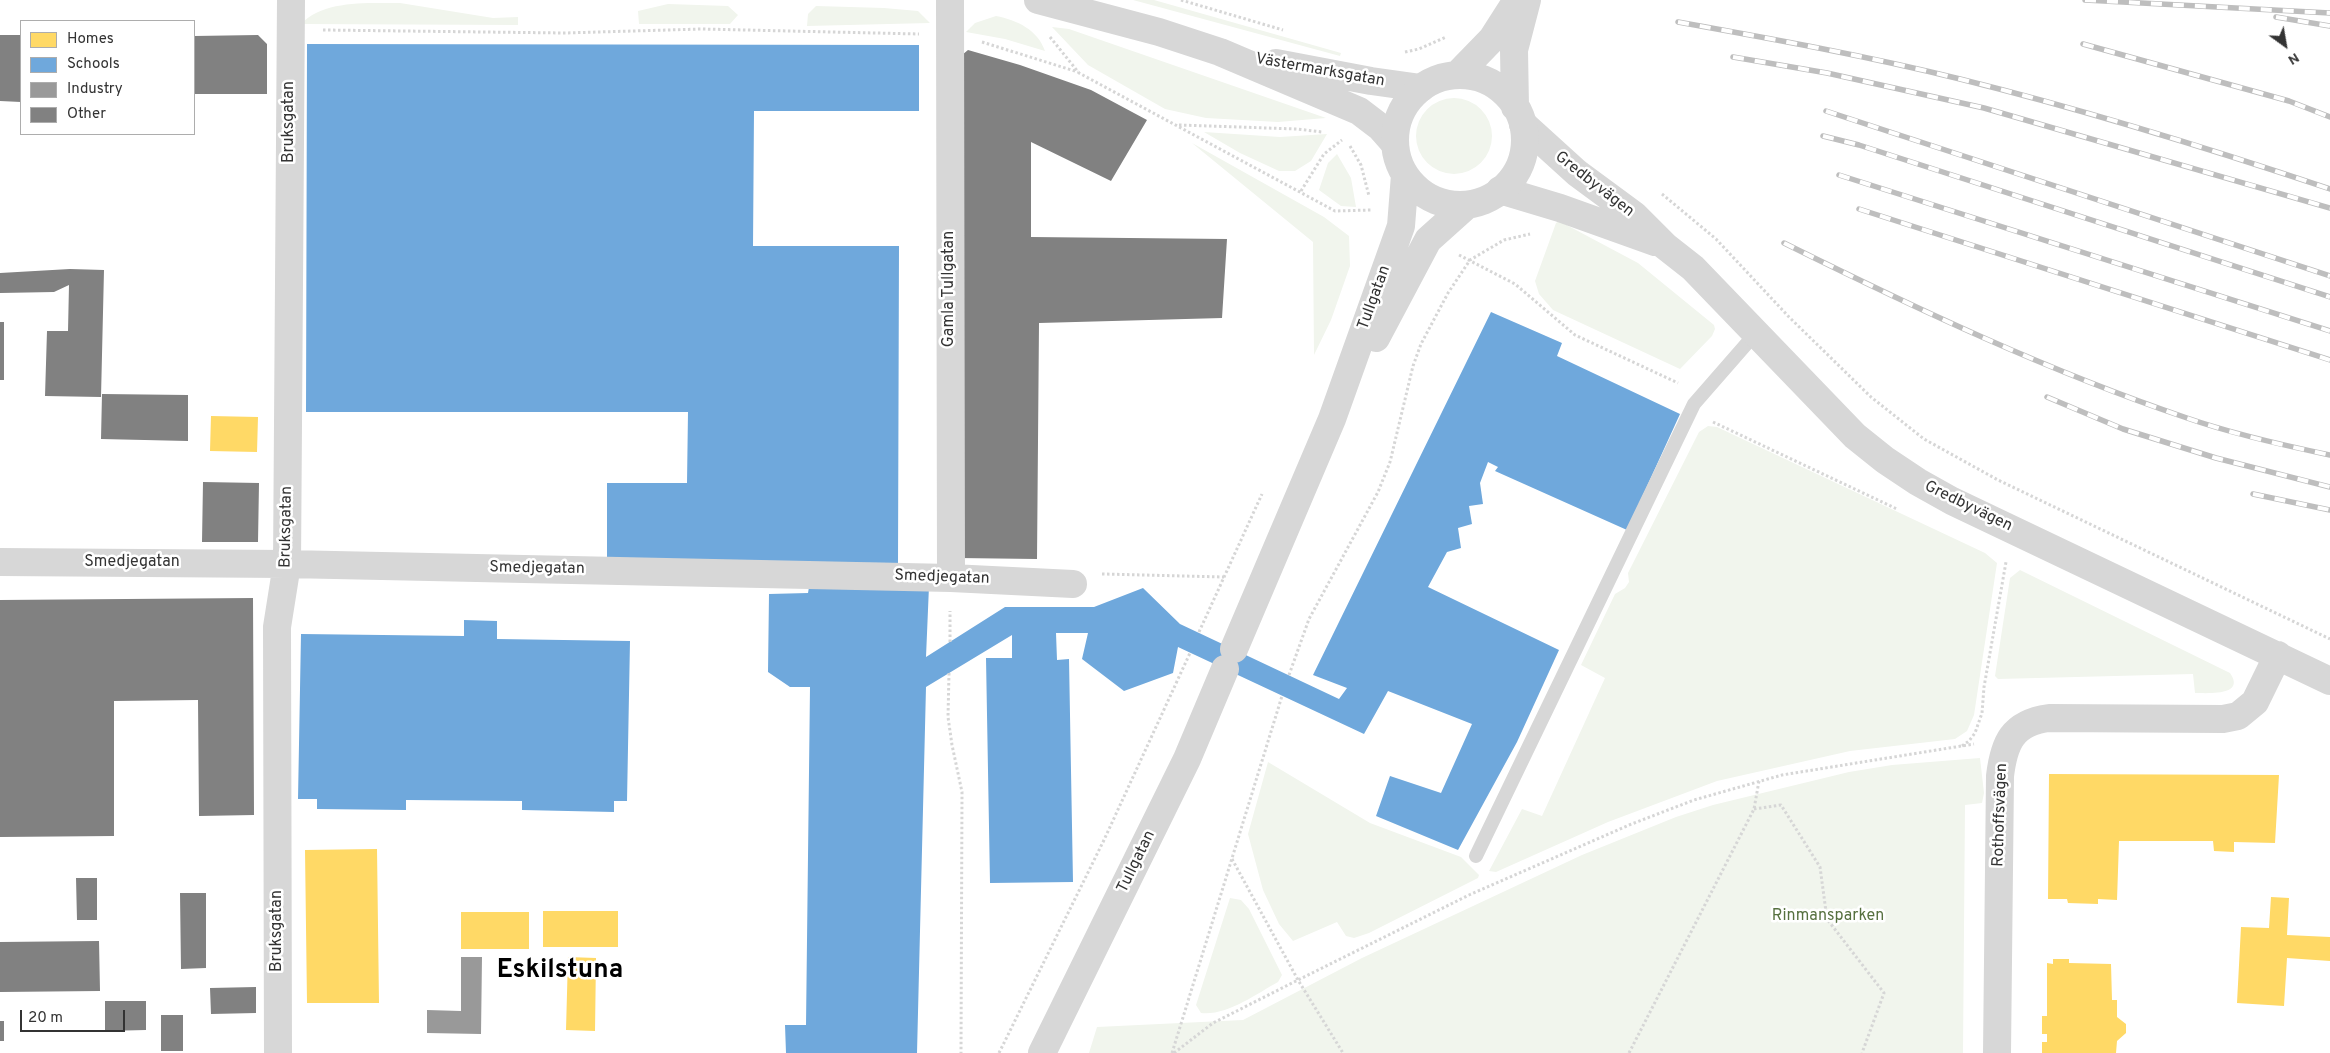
<!DOCTYPE html>
<meta charset="utf-8">
<style>
body{margin:0}
#map{position:relative;width:2330px;height:1053px;overflow:hidden;background:#fff;font-family:Overpass,sans-serif}
canvas{display:block}
.legend{position:absolute;left:20px;top:20px;width:175px;height:115px;box-sizing:border-box;background:#fff;border:1px solid #adadad;margin:0;padding:6px 9px;list-style:none;font-size:15px;color:#333}
.legend li{display:flex;align-items:center;gap:10px;height:25px}
.legend b{width:25px;border:1px solid #adadad}
.north{position:absolute;left:2260px;top:20px;width:50px;height:50px;-webkit-text-stroke:4px #fff;paint-order:stroke;rotate:148deg;font-size:14px;font-weight:700;line-height:20px;text-align:center;color:#333}
.north::after{content:'';display:block;margin:auto;width:18px;height:22px;background:#333;clip-path:polygon(50% 0,100% 100%,50% 72%,0 100%)}
.scale{position:absolute;left:20px;top:1010px;width:105px;height:22px;box-sizing:border-box;border:2px solid #333;border-top:0;padding-left:6px;font-size:15px;line-height:18px;white-space:nowrap;color:#333;-webkit-text-stroke:4px #fff;paint-order:stroke}
</style>
<div id="map">
<canvas width="2330" height="1053"></canvas>
<ul class="legend">
<li><b style="height:14px;background:#ffd966"></b>Homes</li>
<li><b style="height:14px;background:#6fa8dc"></b>Schools</li>
<li><b style="height:14px;background:#999"></b>Industry</li>
<li><b style="height:14px;background:#818181"></b>Other</li>
</ul>
<div class="north">N</div>
<div class="scale">20 m</div>
</div>
<script>
const context = document.querySelector('canvas').getContext('2d');
context.lineJoin = 'round';
function fill(path, color) { context.fillStyle = color; context.fill(path, 'evenodd'); }
function strokePath(path, color, width, dash) { context.strokeStyle = color; context.lineWidth = width; context.lineCap = dash ? 'butt' : 'round'; context.setLineDash(dash || []); context.stroke(path); }
function label(font, color, halo, rows, align = 'center') {
  context.font = font + ' Overpass,sans-serif'; context.lineWidth = 5; context.setLineDash([]); context.textBaseline = 'middle'; context.strokeStyle = halo; context.fillStyle = color; for (const [text, x, y, turn = 0] of rows) {
    context.save(); context.translate(x, y); context.rotate((+turn || 0) * Math.PI / 180); context.textAlign = isNaN(turn) ? turn : align; if (halo) context.strokeText(text, 0, 0); context.fillText(text, 0, 0); context.restore();
  }
}
fill(new Path2D(`
 M 1133,0 L 1154,0 L 1341,53 L 1340,56 Z
 M 400,3 L 493,18 L 518,17 L 518,25 L 301,24 C 323,0 367,3 400,3 Z
 M 668,4 L 728,6 L 738,15 L 730,24 L 639,24 L 638,11 Z
 M 816,6 L 884,8 L 918,11 L 930,23 L 807,26 L 808,14 Z
 M 996,16 C 1017,20 1038,30 1045,51 L 1005,39 L 966,32 L 975,23 Z
 M 1052,27 L 1069,29 L 1326,118 L 1278,122 L 1206,118 L 1165,109 L 1088,65 Z
 M1416 136a38 38 0 1 1 76 0a38 38 0 1 1-76 0Z
 M 1204,132 L 1280,137 L 1327,134 L 1311,161 L 1295,171 L 1279,171 L 1240,153 Z
 M 1192,143 L 1324,217 L 1349,236 L 1350,266 L 1331,320 L 1314,355 L 1313,242 Z
 M 1337,154 L 1351,178 L 1356,207 L 1341,206 L 1319,190 L 1328,163 Z
 M 1559,221 L 1638,263 L 1714,325 L 1715,329 L 1712,336 L 1680,369 L 1553,310 L 1539,294 L 1535,281 L 1556,223 Z
 M 1708,426 L 1717,427 L 1985,553 L 1997,563 L 1974,715 L 1967,731 L 1955,739 L 1850,751 L 1717,781 L 1608,822 L 1496,872 L 1489,871 L 1522,809 L 1542,816 L 1605,678 L 1581,665 L 1615,594 L 1625,588 L 1629,582 L 1628,573 L 1699,432 Z
 M 2020,570 L 2230,673 C 2246,696 2208,693 2195,693 L 2193,674 L 1998,679 L 1995,676 L 2010,578 Z
 M 1980,758 L 1984,793 L 1982,803 L 1965,805 L 1963,1053 L 1089,1053 L 1097,1027 L 1243,1020 L 1362,958 L 1582,855 L 1676,817 L 1713,805 L 1849,772 L 1892,765 Z
 M 1268,762 L 1370,823 L 1461,857 L 1479,875 L 1478,878 L 1369,933 L 1354,938 L 1346,936 L 1337,922 L 1293,941 L 1279,924 L 1263,890 L 1248,834 Z
 M 1230,898 L 1241,900 L 1249,909 L 1282,975 L 1278,982 C 1256,994 1227,1016 1201,1013 L 1196,1005 Z`), '#f1f5ed');
fill(new Path2D(`
 M 211,416 L 258,417 L 257,452 L 210,451 Z
 M 2049,774 L 2279,775 L 2275,843 L 2234,842 L 2234,852 L 2214,851 L 2213,841 L 2119,841 L 2117,900 L 2098,899 L 2098,904 L 2068,903 L 2067,899 L 2048,899 Z
 M 377,849 L 379,1003 L 307,1003 L 305,850 Z
 M 2271,897 L 2289,898 L 2287,935 L 2330,937 L 2330,961 L 2287,958 L 2284,1006 L 2237,1003 L 2241,927 L 2269,928 Z
 M 543,911 L 618,911 L 618,947 L 543,947 Z
 M 461,912 L 529,912 L 529,949 L 461,949 Z
 M 568,957 L 596,958 L 595,1031 L 566,1030 Z
 M 2053,959 L 2069,959 L 2069,963 L 2111,964 L 2112,1000 L 2117,1000 L 2117,1017 L 2126,1024 L 2126,1033 L 2117,1041 L 2116,1053 L 2042,1053 L 2042,1042 L 2047,1042 L 2047,1034 L 2042,1034 L 2042,1016 L 2047,1016 L 2047,963 L 2053,964 Z`), '#ffd966');
fill(new Path2D(`
 M 307,44 L 919,45 L 919,111 L 754,111 L 753,246 L 899,246 L 898,563 L 607,562 L 607,483 L 687,483 L 688,412 L 306,412 Z
 M 1491,312 L 1562,343 L 1557,356 L 1680,414 L 1627,530 L 1495,471 L 1498,467 L 1488,462 L 1480,483 L 1483,504 L 1469,506 L 1472,524 L 1458,528 L 1461,548 L 1447,552 L 1428,587 L 1559,650 L 1517,742 L 1458,850 L 1376,816 L 1390,776 L 1441,793 L 1472,724 L 1388,691 L 1364,734 L 1178,647 L 1173,673 L 1124,691 L 1082,659 L 1088,633 L 1056,633 L 1057,660 L 1069,659 L 1073,882 L 990,883 L 986,658 L 1012,658 L 1012,635 L 926,687 L 917,1053 L 786,1053 L 785,1025 L 806,1025 L 810,687 L 790,687 L 768,672 L 769,594 L 808,593 L 809,587 L 929,586 L 926,657 L 1005,607 L 1094,607 L 1143,588 L 1180,624 L 1339,699 L 1347,688 L 1313,675 Z
 M 464,620 L 497,621 L 497,639 L 630,641 L 627,801 L 614,801 L 614,812 L 522,810 L 522,801 L 406,800 L 406,810 L 317,809 L 317,799 L 298,799 L 301,634 L 464,636 Z`), '#6fa8dc');
fill(new Path2D(`
 M 461,957 L 482,957 L 481,1034 L 427,1033 L 427,1010 L 461,1011 Z`), '#999');
fill(new Path2D(`
 M 0,35 L 21,35 L 21,102 L 0,101 Z
 M 258,35 L 267,44 L 267,94 L 194,94 L 194,36 Z
 M 968,50 L 1020,65 L 1091,90 L 1147,120 L 1111,181 L 1031,142 L 1031,237 L 1227,239 L 1222,318 L 1039,323 L 1037,559 L 958,558 L 956,60 Z
 M 70,269 L 104,270 L 101,397 L 45,396 L 47,331 L 68,331 L 69,285 L 54,292 L 0,293 L 0,273 Z
 M 0,322 L 4,322 L 4,380 L 0,380 Z
 M 102,394 L 188,395 L 188,441 L 101,439 Z
 M 203,482 L 259,483 L 258,542 L 202,542 Z
 M 253,598 L 254,815 L 199,816 L 198,700 L 114,701 L 114,836 L 0,837 L 0,600 Z
 M 76,878 L 97,878 L 97,920 L 77,920 Z
 M 180,893 L 206,893 L 206,968 L 181,969 Z
 M 99,941 L 100,991 L 0,992 L 0,942 Z
 M 256,987 L 256,1013 L 211,1014 L 210,988 Z
 M 105,1001 L 146,1001 L 146,1030 L 105,1031 Z
 M 161,1015 L 183,1015 L 183,1051 L 161,1051 Z
 M 0,1021 L 4,1021 L 4,1041 L 0,1041 Z`), '#818181');
strokePath(new Path2D(`
 M 1181,0 L 1283,30
 M 323,30 L 564,33 L 702,29 L 919,34
 M 1050,37 L 1079,73 L 1335,211 L 1371,210
 M 982,42 L 1078,72
 M 1405,52 L 1419,49 L 1446,37
 M 1179,125 L 1297,129 L 1322,132
 M 1350,146 L 1361,165 L 1369,196
 M 1301,191 L 1324,154 L 1342,140
 M 1662,194 L 1716,239 L 1789,317 L 1871,397 L 1924,439 L 1998,480 L 2330,639
 M 1459,255 L 1515,284 L 1575,335 L 1678,383
 M 1713,422 L 1897,509
 M 1102,574 L 1224,577
 M 1199,632 L 1262,494
 M 950,642 L 950,611
 M 949,673 L 948,717 L 952,745 L 962,792 L 961,1053
 M 1289,675 L 1309,619 L 1378,492 L 1390,462 L 1413,366 L 1421,344 L 1448,293 L 1470,260 L 1504,240 L 1530,234
 M 1962,746 L 1969,741 L 1975,733 L 1982,713 L 1984,687 L 2006,562
 M 1754,809 L 1781,805 L 1820,867 L 1827,919 L 1884,993 L 1862,1053
 M 1232,859 L 1298,980 L 1343,1053
 M 999,1053 L 1104,840 L 1190,653
 M 1172,1053 L 1282,696
 M 1174,1053 L 1213,1023 L 1298,980 L 1469,895 L 1629,825 L 1694,800 L 1782,775 L 1974,744
 M 1629,1053 L 1754,809 L 1759,781`), '#d6d6d6', 3, [2.5, 2.5]);
strokePath(new Path2D(`
 M 1476,856 L 1694,404 L 1756,333`), '#d7d7d7', 14);
strokePath(new Path2D(`
 M 950,0 L 951,578
 M 1038,0 L 1159,32 L 1220,52 L 1359,111 L 1380,127 L 1395,144
 M 1276,63 L 1371,81 L 1421,88
 M 1523,124 L 1577,173 L 1634,215 L 1665,246 L 1693,268 L 1855,436 L 1885,460 L 1918,482 L 1952,501 L 2330,681
 M 1500,190 L 1560,208 L 1655,242
 M 0,562 L 287,564 L 951,578 L 1073,584
 M 278,1053 L 277,627 L 287,564 L 291,0
 M 1997,1053 L 2000,776 C 2004,743 2012,723 2049,718 L 2223,719 L 2238,716 L 2255,702 L 2278,655`), '#d7d7d7', 28);
strokePath(new Path2D(`
 M 1457,75 L 1492,39 L 1517,0
 M1395 140a65 65 0 1 1 130 0a65 65 0 1 1-130 0Z
 M 1515,107 L 1514,50 L 1527,0
 M 1376,338 L 1428,240 L 1467,205
 M 1234,649 L 1332,419 L 1401,226 L 1405,175
 M 1042,1053 L 1187,759 L 1225,669`), '#d7d7d7', 28);
const rail = new Path2D(`
 M 2085,0 L 2330,13
 M 2276,17 L 2330,26
 M 1678,22 C 1773,39 1867,56 1960,79 C 2085,110 2208,148 2330,189
 M 2083,44 L 2289,101 L 2330,117
 M 1733,57 L 1827,73 L 1984,108 L 2330,208
 M 1826,111 L 2330,276
 M 1823,136 L 1859,145 L 2330,297
 M 1839,175 L 2330,331
 M 1859,209 L 2330,360
 M 1784,243 C 1915,308 2048,371 2187,418 C 2233,434 2282,445 2330,455
 M 2047,397 L 2123,429 L 2216,458 L 2330,487
 M 2253,494 L 2330,510`);
strokePath(rail, '#bebebe', 5.5);
strokePath(rail, '#fff', 4, [11]);
label('16px', '#333', '#fff', [
 ["Västermarksgatan",1320,71,10],
 ["Bruksgatan",290,122,-90],
 ["Gredbyvägen",1594,185,38],
 ["Gamla Tullgatan",950,289,-90],
 ["Tullgatan",1375,298,-70],
 ["Gredbyvägen",1968,507,26],
 ["Bruksgatan",287,527,-89],
 ["Smedjegatan",132,563],
 ["Smedjegatan",537,569,1],
 ["Smedjegatan",942,578,2],
 ["Rothoffsvägen",2001,815,-88],
 ["Tullgatan",1137,862,-64],
 ["Bruksgatan",278,931,-90]
]);
label('16px', '#56703f', '#fff', [
 ["Rinmansparken",1828,917]
]);
label('bold 26px', '#000', '#fff', [
 ["Eskilstuna",560,972]
]);
</script>
